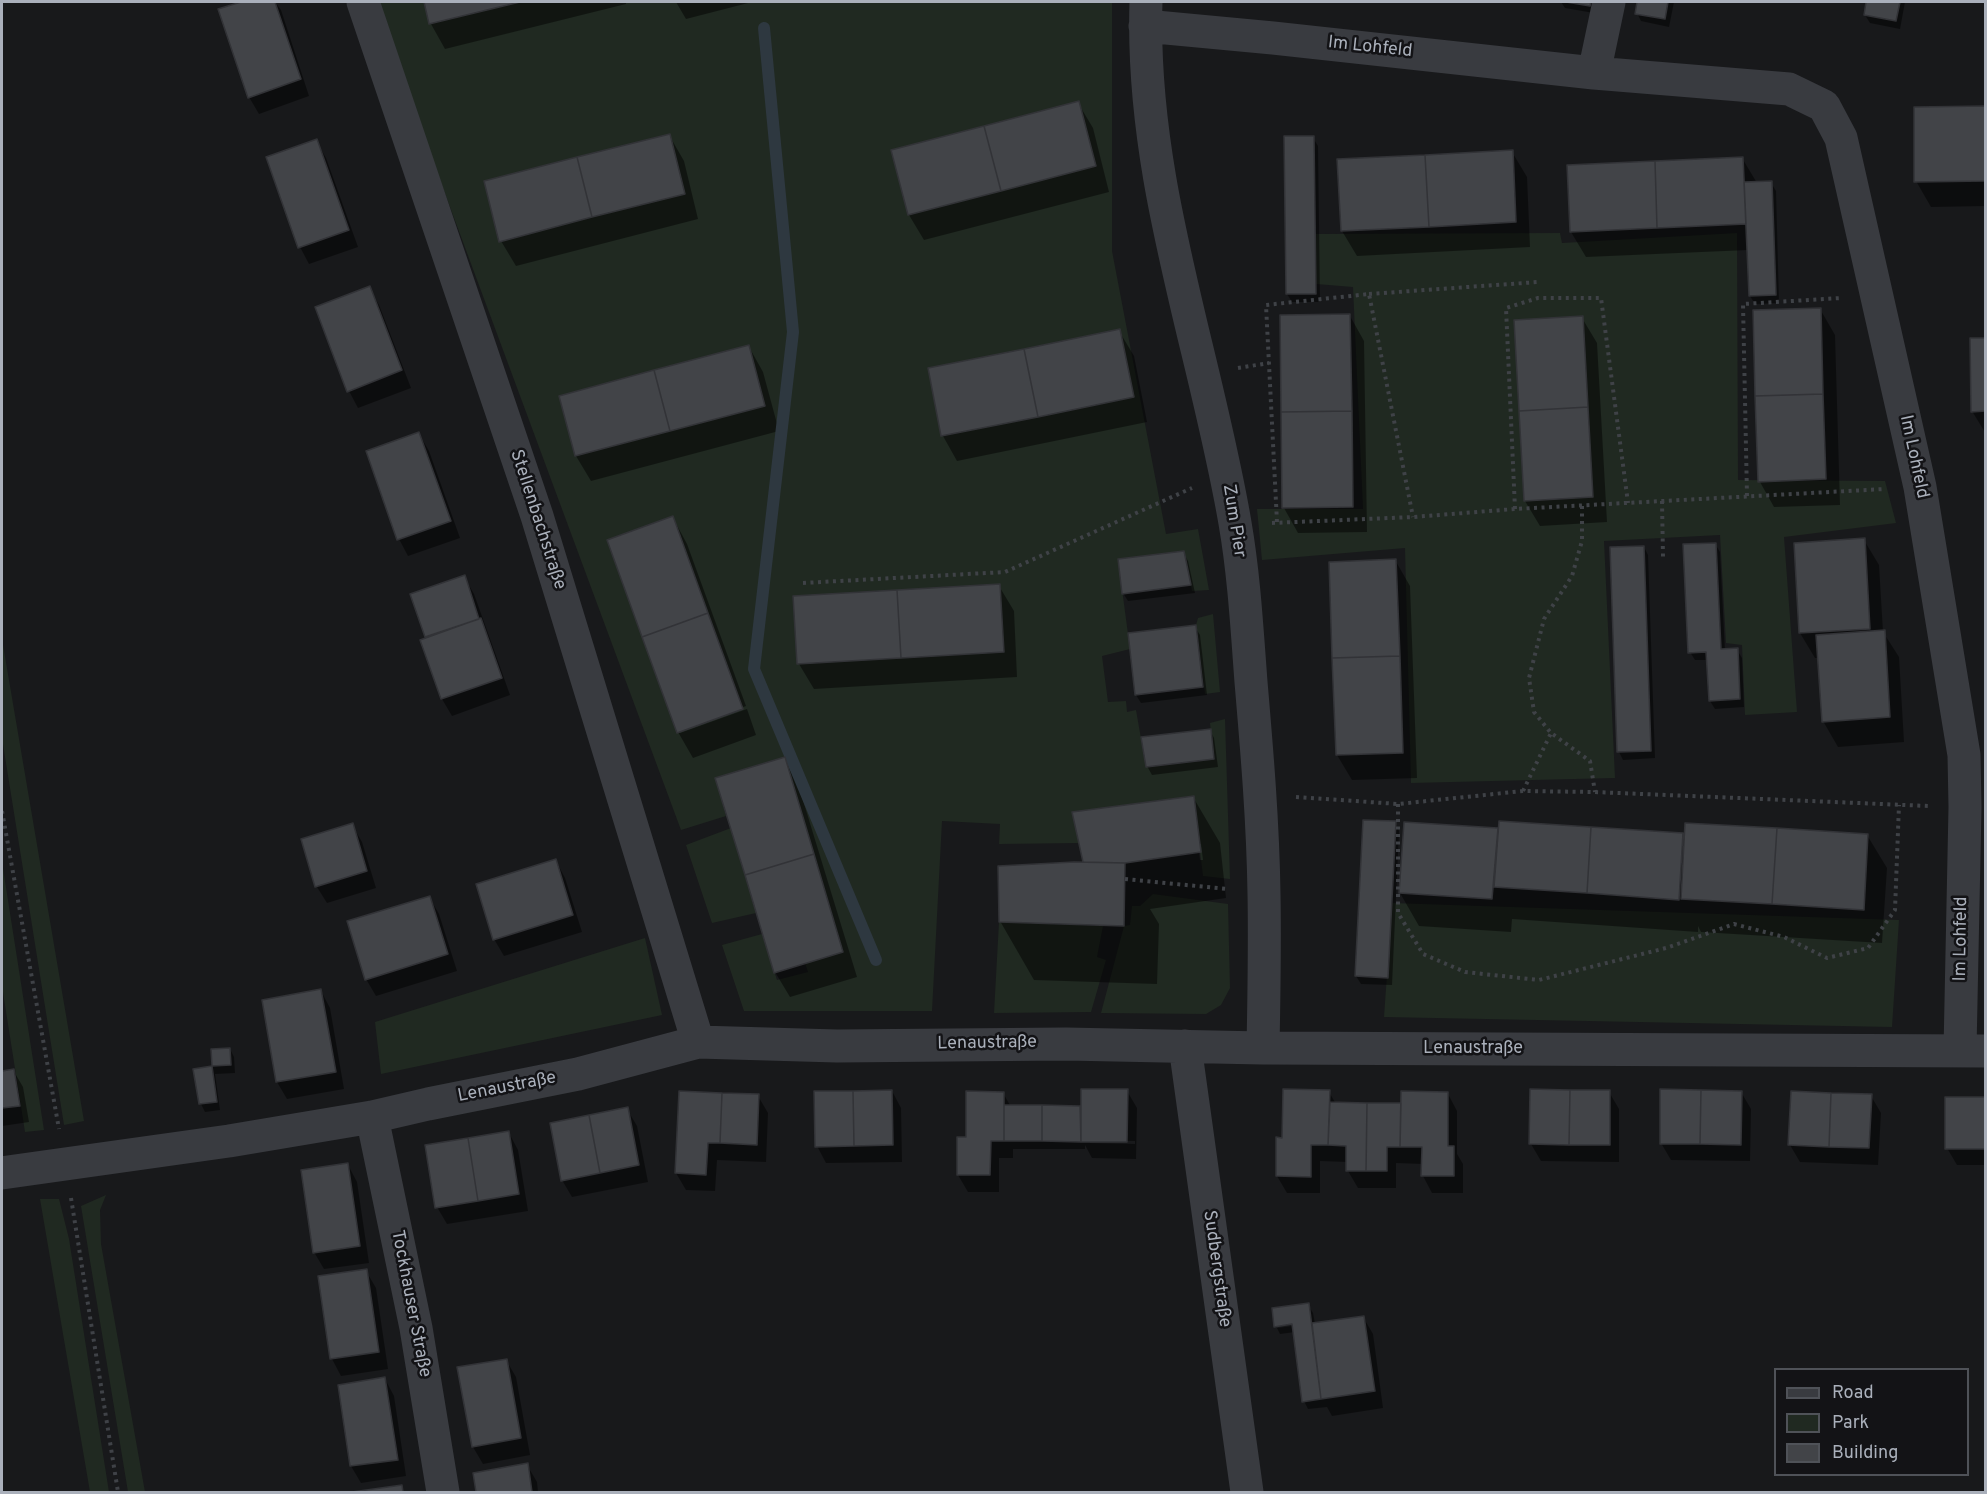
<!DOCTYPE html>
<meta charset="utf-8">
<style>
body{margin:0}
#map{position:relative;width:1987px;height:1494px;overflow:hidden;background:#18191b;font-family:Overpass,sans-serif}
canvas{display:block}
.frame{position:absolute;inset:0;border:3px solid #aab0bb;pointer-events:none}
.legend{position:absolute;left:1774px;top:1368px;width:195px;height:108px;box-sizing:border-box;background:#131316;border:2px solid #4f5258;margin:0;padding:8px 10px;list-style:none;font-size:18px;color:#aab0bb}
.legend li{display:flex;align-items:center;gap:12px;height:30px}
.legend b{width:30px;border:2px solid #4f5258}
</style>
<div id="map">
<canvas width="1987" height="1494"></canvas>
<div class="frame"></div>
<ul class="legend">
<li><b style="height:8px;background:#393b40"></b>Road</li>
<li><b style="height:16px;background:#202921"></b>Park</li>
<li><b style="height:16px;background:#424448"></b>Building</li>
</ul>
</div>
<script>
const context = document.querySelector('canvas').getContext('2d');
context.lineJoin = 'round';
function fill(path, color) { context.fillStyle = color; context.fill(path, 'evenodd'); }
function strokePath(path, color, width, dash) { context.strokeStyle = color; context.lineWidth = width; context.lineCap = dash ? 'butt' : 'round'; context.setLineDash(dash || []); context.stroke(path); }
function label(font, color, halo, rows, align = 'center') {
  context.font = font + ' Overpass,sans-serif'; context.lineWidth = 5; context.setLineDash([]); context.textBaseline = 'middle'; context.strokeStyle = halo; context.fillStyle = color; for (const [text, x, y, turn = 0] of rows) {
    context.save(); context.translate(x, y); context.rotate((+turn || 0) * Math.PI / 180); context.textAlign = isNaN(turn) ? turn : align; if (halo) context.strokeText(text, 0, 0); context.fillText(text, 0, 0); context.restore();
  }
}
fill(new Path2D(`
 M 374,2 L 1112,2 L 1112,251 L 1166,534 L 1198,529 L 1209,590 L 1192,591 L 1184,551 L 1118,559 L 1130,649 L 1102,656 L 1108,702 L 1126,701 L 1127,712 L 1136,710 L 1146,767 L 1214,759 L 1210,723 L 1225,719 L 1230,879 L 1203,876 L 1193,796 L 1073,812 L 1079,843 L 999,844 L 1000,824 L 942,821 L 932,1011 L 744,1011 L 722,945 L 762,934 L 777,980 L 808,972 L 805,963 L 843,951 L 785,757 L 716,778 L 726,816 L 681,830 Z
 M 1560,233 L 1562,243 L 1737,233 L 1738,480 L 1885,481 L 1896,523 L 1784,537 L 1797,712 L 1745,715 L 1742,645 L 1726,643 L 1720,535 L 1604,541 L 1615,778 L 1411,783 L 1405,548 L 1262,560 L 1257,509 L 1363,509 L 1353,287 L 1316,284 L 1315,234 Z
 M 1213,614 L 1220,692 L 1205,694 L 1196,625 L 1198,618 Z
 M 2,639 L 84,1121 L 64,1125 L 2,738 Z
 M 731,828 L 756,913 L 712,923 L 686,845 Z
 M 2,862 L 44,1130 L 25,1132 L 2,986 Z
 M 1153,894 L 1228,904 L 1230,988 L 1221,1005 L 1206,1014 L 1101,1013 L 1124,926 L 1130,925 L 1132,906 L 1140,906 Z
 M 1392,903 L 1899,920 L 1892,1027 L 1384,1017 Z
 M 999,922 L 1103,926 L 1097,957 L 1106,960 L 1091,1012 L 994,1013 Z
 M 645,938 L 662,1015 L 381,1074 L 375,1022 Z
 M 106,1195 L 100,1210 L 101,1244 L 145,1492 L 128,1492 L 81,1206 Z
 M 40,1199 L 59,1199 L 69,1239 L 109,1492 L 90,1492 Z`), '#202921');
fill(new Path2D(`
 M 246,2 L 275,2 L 281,10 L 309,96 L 259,114 L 249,97 L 220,10 Z
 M 425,2 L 626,2 L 626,4 L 445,49 L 431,24 Z
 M 676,2 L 752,2 L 686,19 Z
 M 1561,2 L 1596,2 L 1594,13 L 1565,8 Z
 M 1639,2 L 1674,2 L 1669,27 L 1641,21 L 1637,13 Z
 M 1868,2 L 1905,2 L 1900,29 L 1870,23 L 1865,15 Z
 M 1078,103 L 1093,128 L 1109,192 L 924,240 L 909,215 Z
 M 1986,108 L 1986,206 L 1931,207 L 1916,181 Z
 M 669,135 L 684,161 L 698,219 L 516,266 L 501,241 Z
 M 1313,138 L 1318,146 L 1320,302 L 1292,302 L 1287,294 Z
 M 316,141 L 326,158 L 358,247 L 309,264 L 300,247 Z
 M 1512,152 L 1527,177 L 1530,247 L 1357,256 L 1342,231 Z
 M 1742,158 L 1757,183 L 1771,183 L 1776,191 L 1779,303 L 1755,304 L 1750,296 L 1748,250 L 1586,257 L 1571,232 Z
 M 369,288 L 379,305 L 411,388 L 358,408 L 349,391 Z
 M 1820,309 L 1835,335 L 1840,505 L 1774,507 L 1760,482 Z
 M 1350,316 L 1364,341 L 1367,532 L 1298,533 L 1284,508 Z
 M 1582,318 L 1597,343 L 1607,522 L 1540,526 L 1525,501 Z
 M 1119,331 L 1134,356 L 1147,422 L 957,461 L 943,436 L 929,369 Z
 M 1986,339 L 1986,434 L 1972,411 Z
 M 749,347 L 763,372 L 779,431 L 591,481 L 576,456 L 561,397 Z
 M 419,434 L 429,451 L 460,538 L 408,556 L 399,539 L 367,452 Z
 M 673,518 L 687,544 L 746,706 L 680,730 L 680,733 L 747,709 L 756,735 L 693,758 L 678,732 Z
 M 1864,540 L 1879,565 L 1883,632 L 1899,657 L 1904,742 L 1838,747 L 1823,721 L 1819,658 L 1815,658 L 1800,633 Z
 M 1715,544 L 1720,552 L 1725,651 L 1737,650 L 1742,658 L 1744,707 L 1715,709 L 1710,701 L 1708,660 L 1695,660 L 1690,652 Z
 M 1644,547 L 1648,555 L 1655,758 L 1623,760 L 1619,752 Z
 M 1183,552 L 1188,561 L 1195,593 L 1128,601 L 1123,593 Z
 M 1395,560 L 1410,586 L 1417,778 L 1352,780 L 1337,755 L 1330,563 Z
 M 464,577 L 474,594 L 510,695 L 452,716 L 442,699 L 422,640 L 427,638 L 412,595 Z
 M 999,586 L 1014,611 L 1017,677 L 814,689 L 799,664 L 795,598 Z
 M 1195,627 L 1200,635 L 1207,695 L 1141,703 L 1136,695 L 1130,635 Z
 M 1210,730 L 1214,738 L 1218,767 L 1152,775 L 1147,766 Z
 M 784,759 L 798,784 L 857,977 L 790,997 L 775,972 Z
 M 1193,797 L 1220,843 L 1226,898 L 1150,909 L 1159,924 L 1157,984 L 1034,980 L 1000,921 L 1085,864 L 1074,813 ZM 1198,844 L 1201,844 L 1203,860 L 1200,860 Z
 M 1395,823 L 1399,831 L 1392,985 L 1361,984 L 1356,976 Z
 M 1405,823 L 1499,830 L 1682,835 L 1685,840 L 1867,835 L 1887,868 L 1882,943 L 1701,932 L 1698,926 L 1698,932 L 1512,919 L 1511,932 L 1419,926 L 1400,893 Z
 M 352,825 L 362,842 L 376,888 L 327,903 L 317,887 L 303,840 Z
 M 556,861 L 565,878 L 582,932 L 504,956 L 494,939 Z
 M 429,897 L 439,914 L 457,971 L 376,996 L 366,979 Z
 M 321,991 L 330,1008 L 344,1089 L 287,1099 L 277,1082 L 264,1001 Z
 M 230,1049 L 234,1057 L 235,1073 L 215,1074 L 220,1110 L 205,1112 L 201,1104 L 195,1070 L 213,1067 L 212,1051 Z
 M 13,1070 L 23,1087 L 29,1122 L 2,1126 L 2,1072 Z
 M 892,1091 L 901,1108 L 902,1162 L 826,1163 L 817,1146 Z
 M 1127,1091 L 1137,1108 L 1136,1159 L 1092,1158 L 1085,1145 L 1085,1149 L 1013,1149 L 1013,1158 L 999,1158 L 999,1192 L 968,1192 L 958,1175 L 968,1138 L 1003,1093 L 1011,1107 L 1079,1107 L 1082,1112 ZM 1090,1140 L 1135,1141 L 1135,1144 L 1090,1143 Z
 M 1329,1092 L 1336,1104 L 1402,1104 L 1448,1094 L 1457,1111 L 1457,1154 L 1463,1164 L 1463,1193 L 1432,1193 L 1423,1176 L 1423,1164 L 1396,1163 L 1396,1188 L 1358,1188 L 1348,1171 L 1348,1162 L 1320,1161 L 1320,1193 L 1287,1193 L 1277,1176 L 1284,1139 Z
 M 1609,1092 L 1619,1109 L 1619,1162 L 1541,1161 L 1531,1144 Z
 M 1741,1092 L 1751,1109 L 1750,1161 L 1671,1160 L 1661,1143 Z
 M 758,1096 L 768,1113 L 766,1162 L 717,1160 L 715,1191 L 686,1190 L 676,1173 Z
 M 1871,1096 L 1881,1113 L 1878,1165 L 1800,1162 L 1790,1145 Z
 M 1986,1098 L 1986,1165 L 1957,1165 L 1947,1148 Z
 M 627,1109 L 637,1126 L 648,1182 L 572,1197 L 562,1180 Z
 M 509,1133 L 518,1150 L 528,1211 L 447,1224 L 437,1207 Z
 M 348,1165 L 357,1182 L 369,1263 L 324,1269 L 314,1252 Z
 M 366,1271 L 376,1288 L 388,1369 L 341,1376 L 332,1359 Z
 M 1308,1305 L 1313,1313 L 1315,1324 L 1363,1317 L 1373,1334 L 1383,1408 L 1332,1416 L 1327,1407 L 1308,1409 L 1304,1401 L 1295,1332 L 1280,1334 L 1276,1326 L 1274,1310 ZM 1299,1322 L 1300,1325 L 1277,1328 L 1277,1325 Z
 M 506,1360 L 516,1377 L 530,1455 L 483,1464 L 473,1447 Z
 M 385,1379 L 394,1396 L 406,1476 L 361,1483 L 351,1466 L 340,1386 Z
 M 527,1465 L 537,1482 L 538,1492 L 478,1492 L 475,1474 Z
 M 401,1487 L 404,1492 L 360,1492 Z`), '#0007');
strokePath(new Path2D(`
 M 764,28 L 793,332 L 754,669 L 876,960`), '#2e3840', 12);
const building = new Path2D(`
 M 241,2 L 275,2 L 301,79 L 248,98 L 218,9 Z
 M 424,2 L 520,2 L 429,24 Z
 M 1566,2 L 1591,2 L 1590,6 Z
 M 1637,2 L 1668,2 L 1665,19 L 1635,14 Z
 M 1866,2 L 1900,2 L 1896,21 L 1864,15 Z
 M 1079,101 L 1096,166 L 1001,191 L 984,126 Z
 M 1986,106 L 1986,181 L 1914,182 L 1914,107 Z
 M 984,126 L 1001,191 L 908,215 L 891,150 Z
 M 670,134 L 685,194 L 592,217 L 577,157 Z
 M 1284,136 L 1314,136 L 1316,294 L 1286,294 Z
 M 317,139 L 349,230 L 298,248 L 266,157 Z
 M 1513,150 L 1516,222 L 1429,227 L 1425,155 Z
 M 1425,155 L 1429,227 L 1341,231 L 1337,159 Z
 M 577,157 L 592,217 L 499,242 L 484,181 Z
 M 1743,157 L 1746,224 L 1657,228 L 1655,161 Z
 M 1655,161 L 1657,228 L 1570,232 L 1567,165 Z
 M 1772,181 L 1776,295 L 1749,296 L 1744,182 Z
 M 370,286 L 402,370 L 347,392 L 315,307 Z
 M 1821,308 L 1823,394 L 1755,396 L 1753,310 Z
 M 1350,314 L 1352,411 L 1281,412 L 1280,315 Z
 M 1583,316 L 1588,407 L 1519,411 L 1514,320 Z
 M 1120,329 L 1134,397 L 1038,417 L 1024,349 Z
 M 1970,338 L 1986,338 L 1986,411 L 1971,412 Z
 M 749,345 L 765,406 L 670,431 L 654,370 Z
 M 1024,349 L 1038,417 L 941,436 L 928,368 Z
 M 654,370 L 670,431 L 575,456 L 559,396 Z
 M 1823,394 L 1826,479 L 1758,482 L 1755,396 Z
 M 1588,407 L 1593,497 L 1524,501 L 1519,411 Z
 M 1352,411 L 1353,507 L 1282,508 L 1281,412 Z
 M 419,432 L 451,521 L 397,540 L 366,451 Z
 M 673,516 L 708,613 L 642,637 L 607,540 Z
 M 1865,538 L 1870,629 L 1799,633 L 1794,543 Z
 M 1716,543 L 1721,649 L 1738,648 L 1740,699 L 1709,701 L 1706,652 L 1688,653 L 1683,544 Z
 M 1644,546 L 1651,751 L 1617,752 L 1610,547 Z
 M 1184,551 L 1191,585 L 1122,594 L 1118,559 Z
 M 1396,559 L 1400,656 L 1332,658 L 1329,562 Z
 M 465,575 L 479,619 L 425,637 L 410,594 Z
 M 1000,584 L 1004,652 L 901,658 L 897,590 Z
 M 897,590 L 901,658 L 797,664 L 793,596 Z
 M 708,613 L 743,709 L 677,733 L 642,637 Z
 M 481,618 L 502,678 L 441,699 L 420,640 Z
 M 1196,625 L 1203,687 L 1135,695 L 1128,633 Z
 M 1885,630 L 1890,717 L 1822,722 L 1816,635 Z
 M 1400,656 L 1403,753 L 1336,755 L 1332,658 Z
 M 1211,729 L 1214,759 L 1146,767 L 1141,737 Z
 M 785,757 L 814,854 L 745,875 L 715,778 Z
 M 1194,796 L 1201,852 L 1125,863 L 1083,862 L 1072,812 Z
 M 1363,820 L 1396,821 L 1388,978 L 1355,976 Z
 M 1499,821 L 1591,827 L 1587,893 L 1494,887 Z
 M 1404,822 L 1498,828 L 1492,899 L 1399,893 Z
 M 353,823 L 367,871 L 315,887 L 301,839 Z
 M 1685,823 L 1777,828 L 1772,904 L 1681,899 Z
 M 1591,827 L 1683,833 L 1679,900 L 1587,893 Z
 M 1777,828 L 1868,834 L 1864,910 L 1772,904 Z
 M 814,854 L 843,952 L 774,973 L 745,875 Z
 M 556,859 L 573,915 L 493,940 L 476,884 Z
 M 1074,862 L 1125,863 L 1124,926 L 999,922 L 998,866 Z
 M 430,896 L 448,954 L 365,980 L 347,921 Z
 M 321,989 L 336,1072 L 276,1082 L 262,1000 Z
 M 230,1048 L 231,1065 L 212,1066 L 211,1049 Z
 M 212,1066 L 217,1102 L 199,1104 L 193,1069 Z
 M 14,1069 L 20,1106 L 2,1108 L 2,1071 Z
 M 1081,1089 L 1128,1089 L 1127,1142 L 1081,1142 Z
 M 1283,1089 L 1330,1090 L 1328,1145 L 1311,1145 L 1311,1177 L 1276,1176 L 1276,1137 L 1282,1138 Z
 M 1530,1089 L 1570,1090 L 1569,1145 L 1529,1144 Z
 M 1660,1089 L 1701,1090 L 1700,1144 L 1660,1144 Z
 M 892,1090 L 893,1145 L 854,1146 L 853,1091 Z
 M 1570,1090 L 1610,1090 L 1610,1145 L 1569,1145 Z
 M 1701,1090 L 1742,1091 L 1741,1145 L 1700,1144 Z
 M 679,1091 L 722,1093 L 720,1143 L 708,1143 L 706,1175 L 675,1173 Z
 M 814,1091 L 853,1091 L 854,1146 L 815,1147 Z
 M 966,1091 L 1004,1092 L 1004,1141 L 991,1141 L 990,1175 L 957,1175 L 957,1137 L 966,1137 Z
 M 1401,1091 L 1448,1092 L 1448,1146 L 1454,1146 L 1454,1176 L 1421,1176 L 1422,1147 L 1400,1147 Z
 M 1791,1091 L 1831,1093 L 1829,1147 L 1788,1145 Z
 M 722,1093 L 759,1094 L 757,1145 L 720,1143 Z
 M 1831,1093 L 1872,1094 L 1869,1148 L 1829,1147 Z
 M 1945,1097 L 1986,1097 L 1986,1149 L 1945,1149 Z
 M 1330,1102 L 1367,1103 L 1366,1171 L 1346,1171 L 1346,1146 L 1328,1145 Z
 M 1367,1103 L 1401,1103 L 1400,1147 L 1387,1147 L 1387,1171 L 1366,1171 Z
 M 1004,1105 L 1042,1105 L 1042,1141 L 1004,1141 Z
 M 1042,1105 L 1080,1106 L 1081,1142 L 1042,1141 Z
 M 628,1107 L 639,1165 L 600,1173 L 589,1115 Z
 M 589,1115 L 600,1173 L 561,1181 L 550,1123 Z
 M 509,1131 L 519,1194 L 478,1201 L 468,1138 Z
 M 468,1138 L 478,1201 L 435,1208 L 425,1145 Z
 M 348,1163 L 360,1246 L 313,1253 L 301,1170 Z
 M 367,1269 L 379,1352 L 330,1359 L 318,1276 Z
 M 1309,1303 L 1321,1399 L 1302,1402 L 1292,1324 L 1274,1327 L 1272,1308 Z
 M 1364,1316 L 1375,1391 L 1321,1399 L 1312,1323 Z
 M 507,1359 L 521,1438 L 472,1447 L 457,1367 Z
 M 385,1377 L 398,1460 L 350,1466 L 338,1385 Z
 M 528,1463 L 532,1492 L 476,1492 L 473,1473 Z
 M 402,1485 L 403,1492 L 352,1492 Z`);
fill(building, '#424448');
strokePath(building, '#323337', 1.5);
strokePath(new Path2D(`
 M 1369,294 L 1538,282
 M 1238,368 L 1269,363
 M 1747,496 L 1743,304 L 1841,298
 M 1662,501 L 1663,557
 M 1582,506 L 1582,541 L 1572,576 L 1544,619 L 1529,678 L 1534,712 L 1551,733 L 1590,761 L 1595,792
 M 1515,509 L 1506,308 L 1538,298 L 1601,298 L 1628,503
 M 1277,522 L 1266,305 L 1369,294 L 1413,517
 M 1272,523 L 1413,517 L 1515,509 L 1885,489
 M 803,583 L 1005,572 L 1192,488
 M 1523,791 L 1551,733
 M 1296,797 L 1398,804 L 1523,791 L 1595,792 L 1929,806
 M 1398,804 L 1398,913 L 1423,954 L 1465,972 L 1539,980 L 1666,948 L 1734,924 L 1784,937 L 1827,958 L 1868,948 L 1895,910 L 1899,805
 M 2,811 L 59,1129
 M 1125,879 L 1227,889
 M 71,1198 L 118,1492`), '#3f4247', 4, [3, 4.5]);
strokePath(new Path2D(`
 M 363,2 L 537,516 L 698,1042
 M 1146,2 C 1140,182 1205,348 1235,523 C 1244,575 1247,629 1251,682 C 1257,752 1263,823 1264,894 C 1265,945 1264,996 1263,1048
 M 1145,26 L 1273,38 L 1594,73 L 1789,89 L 1824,106 L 1841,138 L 1920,487 L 1964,755 L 1965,807 L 1960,1050
 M 1594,73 L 1609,2
 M 1185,1046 L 1247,1492
 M 372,1117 L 416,1328 L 443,1492
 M 2,1173 L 229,1141 L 372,1117 L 428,1104 L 578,1074 L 698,1042 L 837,1046 L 1066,1044 L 1263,1048 L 1986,1051`), '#393b40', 33);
label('18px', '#aab0bb', '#131316', [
 ["Im Lohfeld",1370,48,6],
 ["Im Lohfeld",1913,457,78],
 ["Stellenbachstraße",537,520,72],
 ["Zum Pier",1233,521,81],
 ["Im Lohfeld",1962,939,-89],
 ["Lenaustraße",987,1044,-1],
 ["Lenaustraße",1473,1049],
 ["Lenaustraße",507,1088,-11],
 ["Sudbergstraße",1216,1269,82],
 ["Tockhauser Straße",410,1304,79]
]);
</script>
